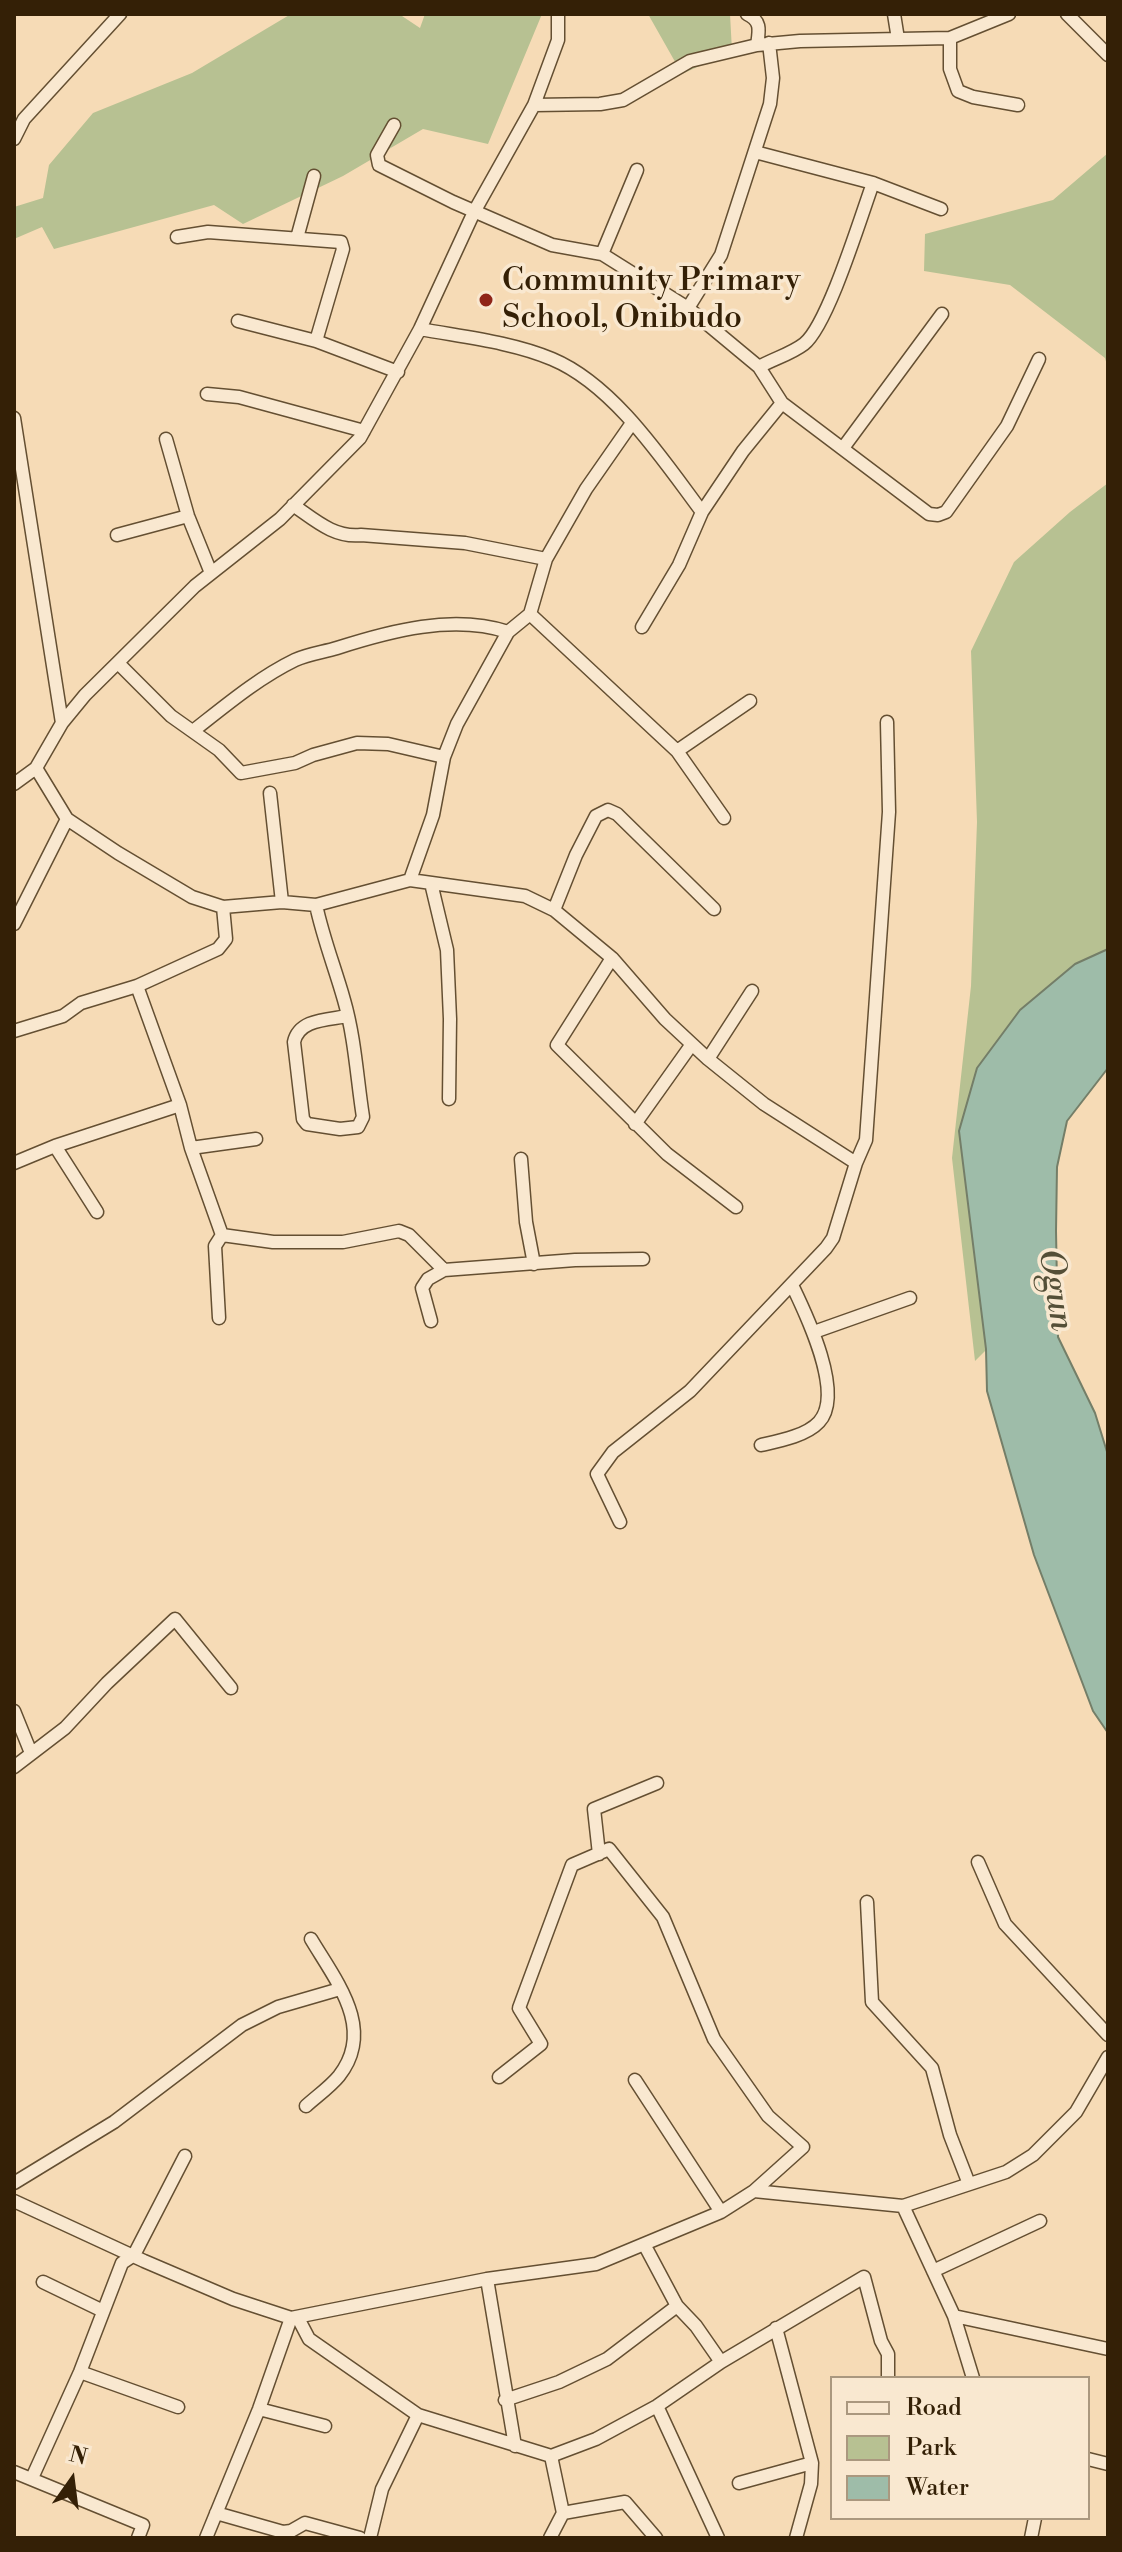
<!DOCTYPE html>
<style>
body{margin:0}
#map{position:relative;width:1122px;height:2552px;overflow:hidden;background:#f6dbb6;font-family:"Libre Bodoni",serif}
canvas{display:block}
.frame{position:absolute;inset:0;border:16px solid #342006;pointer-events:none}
.legend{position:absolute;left:830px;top:2376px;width:260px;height:144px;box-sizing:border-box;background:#f9e8d0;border:2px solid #aa987f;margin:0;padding:10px 14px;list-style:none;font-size:24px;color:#342006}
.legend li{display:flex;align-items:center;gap:16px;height:40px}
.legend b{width:40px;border:2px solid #aa987f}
.north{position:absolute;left:32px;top:2440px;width:80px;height:80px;-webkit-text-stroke:6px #f9e8d0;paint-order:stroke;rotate:14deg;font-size:22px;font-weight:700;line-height:32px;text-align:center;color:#342006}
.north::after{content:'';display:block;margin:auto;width:28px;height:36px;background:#342006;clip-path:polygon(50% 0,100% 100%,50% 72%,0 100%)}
</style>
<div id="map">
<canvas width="1122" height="2552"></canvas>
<div class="frame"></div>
<ul class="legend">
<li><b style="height:10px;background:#f9e8d0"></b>Road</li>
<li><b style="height:22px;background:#b7c192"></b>Park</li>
<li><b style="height:22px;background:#9ebca9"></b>Water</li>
</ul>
<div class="north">N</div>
</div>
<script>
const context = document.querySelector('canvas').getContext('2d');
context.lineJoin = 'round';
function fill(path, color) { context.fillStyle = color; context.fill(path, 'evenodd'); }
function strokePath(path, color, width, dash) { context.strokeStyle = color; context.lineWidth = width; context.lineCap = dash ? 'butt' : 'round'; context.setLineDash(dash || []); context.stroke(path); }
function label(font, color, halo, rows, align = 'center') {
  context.font = font + ' "Libre Bodoni",serif'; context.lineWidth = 7; context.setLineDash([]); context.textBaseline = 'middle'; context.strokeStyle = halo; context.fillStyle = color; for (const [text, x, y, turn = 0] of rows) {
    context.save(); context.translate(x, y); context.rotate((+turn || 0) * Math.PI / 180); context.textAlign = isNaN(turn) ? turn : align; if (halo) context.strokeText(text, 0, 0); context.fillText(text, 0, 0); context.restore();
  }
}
fill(new Path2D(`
 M 291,14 L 399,14 L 420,28 L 425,14 L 542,14 L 488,144 L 423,129 L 343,176 L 243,224 L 214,205 L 54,249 L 42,227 L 14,239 L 14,207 L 43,198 L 49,165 L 93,113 L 192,73 Z
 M 648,14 L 730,14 L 732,51 L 682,74 Z
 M 1108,153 L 1108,369 L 1105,358 L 1010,285 L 924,271 L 925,234 L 1053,200 Z
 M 1108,483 L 1108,949 L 1075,964 L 959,1131 L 967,1188 L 1108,1733 L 1093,1711 L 1034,1555 L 987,1391 L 986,1350 L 975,1361 L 952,1158 L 971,986 L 977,822 L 971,651 L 1014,562 L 1070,512 Z`), '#b7c192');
const water = new Path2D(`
 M 1108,949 L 1108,1068 L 1067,1121 L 1057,1167 L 1056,1231 L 1058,1337 L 1095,1413 L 1108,1455 L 1108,1733 L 1093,1711 L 1034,1555 L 987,1391 L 986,1349 L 959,1131 L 977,1068 L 1020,1010 L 1075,964 Z`);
fill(water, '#9ebca9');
strokePath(water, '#747e68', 2);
const minor = new Path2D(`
 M 747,14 C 762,21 759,31 757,45
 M 894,14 L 898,39
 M 1067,14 L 1108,55
 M 950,38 L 950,69 L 958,91 L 973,97 L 1018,105
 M 534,105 L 600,104 L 623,100 L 690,61 L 757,45 L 800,41 L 950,38 L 1009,14
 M 394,125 L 377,155 L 379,165 L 453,202 L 552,245 L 602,254 L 688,308 L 759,367 L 782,403 L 929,514 L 938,515 L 946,512 L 1007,426 L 1039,359
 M 14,139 L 24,119 L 120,14
 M 755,152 L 873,183 L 941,209
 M 177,237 L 208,232 L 341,242 L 343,249 L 316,341
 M 297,238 L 314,176
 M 602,254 L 637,170
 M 688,308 L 721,255 L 770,104 L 773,78 L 769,43
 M 238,321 L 316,341 L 398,372
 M 420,329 C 463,337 512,342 552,359 C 614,385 663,460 702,512
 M 759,367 C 773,359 791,354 804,344 C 828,325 861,216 873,183
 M 207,394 L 239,397 L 364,431
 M 14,418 L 62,723 L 36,768 L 14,784
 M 166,439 L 188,516 L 211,573
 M 843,448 L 942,314
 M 293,505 C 315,520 334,538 361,535 L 465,543 L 546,559
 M 117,535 L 188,516
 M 530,614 L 677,751 L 724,818
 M 642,627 L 679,565 L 702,512 L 743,451 L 782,403
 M 118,663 L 171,716 L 219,750 L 241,773 L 295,763 L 313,755 L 357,743 L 388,744 L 444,757
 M 62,723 L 85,695 L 195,586 L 280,519 L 360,438 L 420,329 L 474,212 L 534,105 L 558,40 L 558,14
 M 193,731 C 225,706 258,678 295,660 C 308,654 324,652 337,648 C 390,631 453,614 508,632
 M 677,751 L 750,701
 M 36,768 L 67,819 L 118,853 L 192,897 L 223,907 L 282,902 L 316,905 L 410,880 L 525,896 L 554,910 L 612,958 L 665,1019 L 708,1059 L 764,1104 L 856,1163
 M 270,793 L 282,902
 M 410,880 L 433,815 L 444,757 L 457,724 L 508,632 L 530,614 L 546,559 L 586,489 L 632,423
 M 431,883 L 447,950 L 450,1019 L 449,1099
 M 316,905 C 323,938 335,968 344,1000 C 355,1038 357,1079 363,1117 L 358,1127 L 340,1129 L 307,1124 L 303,1119 L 294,1042 C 299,1019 327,1020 348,1016
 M 554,910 L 576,855 L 596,816 L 608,810 L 617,814 L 714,909
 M 14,924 L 67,819
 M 612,958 L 557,1045 L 667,1154 L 736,1207
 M 137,986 L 180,1105 L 191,1148 L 222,1235
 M 14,1031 L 63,1016 L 81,1003 L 137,986 L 218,949 L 226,939 L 223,907
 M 708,1059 L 752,991
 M 635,1124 L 692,1044
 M 55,1146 L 97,1212
 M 191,1148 L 256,1139
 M 521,1159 L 526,1222 L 534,1264
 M 14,1163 L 55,1146 L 180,1105
 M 222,1235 L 273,1242 L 343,1242 L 399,1231 L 409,1235 L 444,1270
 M 219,1318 L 215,1246 L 222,1235
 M 431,1321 L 422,1288 L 428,1279 L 444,1270 L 575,1260 L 643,1259
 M 814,1332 L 910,1298
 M 761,1445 C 779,1441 806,1436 819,1422 C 845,1394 806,1314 792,1285
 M 620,1522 L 597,1474 L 613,1452 L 690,1391 L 826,1248 L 833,1238 L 856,1163 L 866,1140 L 889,812 L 887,722
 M 14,1711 L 31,1753
 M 14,1767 L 65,1728 L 107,1683 L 175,1619 L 231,1688
 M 599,1854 L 594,1809 L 657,1783
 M 978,1862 L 1005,1924 L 1108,2035
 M 867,1902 L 872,2002 L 932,2068 L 950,2135 L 969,2184
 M 635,2080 L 721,2212
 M 306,2106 C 317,2096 330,2087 339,2076 C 376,2029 336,1981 311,1939
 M 14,2183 L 114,2122 L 242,2025 L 278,2007 L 340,1989
 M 754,2191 L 903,2206 L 1006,2172 L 1033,2155 L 1076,2112 L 1108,2057
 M 14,2201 L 144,2261 L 233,2299 L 291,2318 L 487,2279 L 596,2264 L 721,2212 L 754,2191 L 803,2147 L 768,2116 L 714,2039 L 663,1917 L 609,1849 L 572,1865 L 519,2008 L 541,2044 L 499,2077
 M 903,2206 L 954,2316 L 973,2378
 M 644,2244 L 677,2306 L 696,2326 L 721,2362
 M 933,2271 L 1040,2221
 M 487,2279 L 515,2446
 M 43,2282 L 103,2311
 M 954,2316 L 1108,2349
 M 298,2318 L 309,2339 L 418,2415 L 551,2456 L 596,2439 L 657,2406 L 721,2362 L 864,2277 L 881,2341 L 888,2354 L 888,2378
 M 776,2328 L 812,2463 L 811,2484 L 796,2538
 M 80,2372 L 178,2407
 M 505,2400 L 559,2382 L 607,2359 L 677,2306
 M 657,2406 L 718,2538
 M 259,2409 L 325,2426
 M 1088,2459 L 1108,2464
 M 14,2472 L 143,2525 L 138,2538
 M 32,2478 L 80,2372 L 122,2263 L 134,2255 L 185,2156
 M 739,2483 L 812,2463
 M 216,2513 L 283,2532 L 291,2531 L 305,2523 L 360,2538
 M 563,2513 L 625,2502 L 656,2538
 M 206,2538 L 259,2409 L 291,2318
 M 370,2538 L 382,2489 L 418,2415
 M 550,2538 L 563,2513 L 551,2456
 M 1031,2538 L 1035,2518`);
strokePath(minor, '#644f32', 15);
strokePath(minor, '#f9e8d0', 12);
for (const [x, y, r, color] of [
 [486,300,8,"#8f2418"]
]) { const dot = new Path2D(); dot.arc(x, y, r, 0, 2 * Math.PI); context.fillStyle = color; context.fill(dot); strokePath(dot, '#f9e8d0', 3); }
label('32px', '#342006', '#f9e8d0', [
 ["Community Primary",502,282],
 ["School, Onibudo",502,319]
], 'left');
label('italic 34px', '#544f37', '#f9e8d0', [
 ["Ogun",1054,1290,81]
]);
</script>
